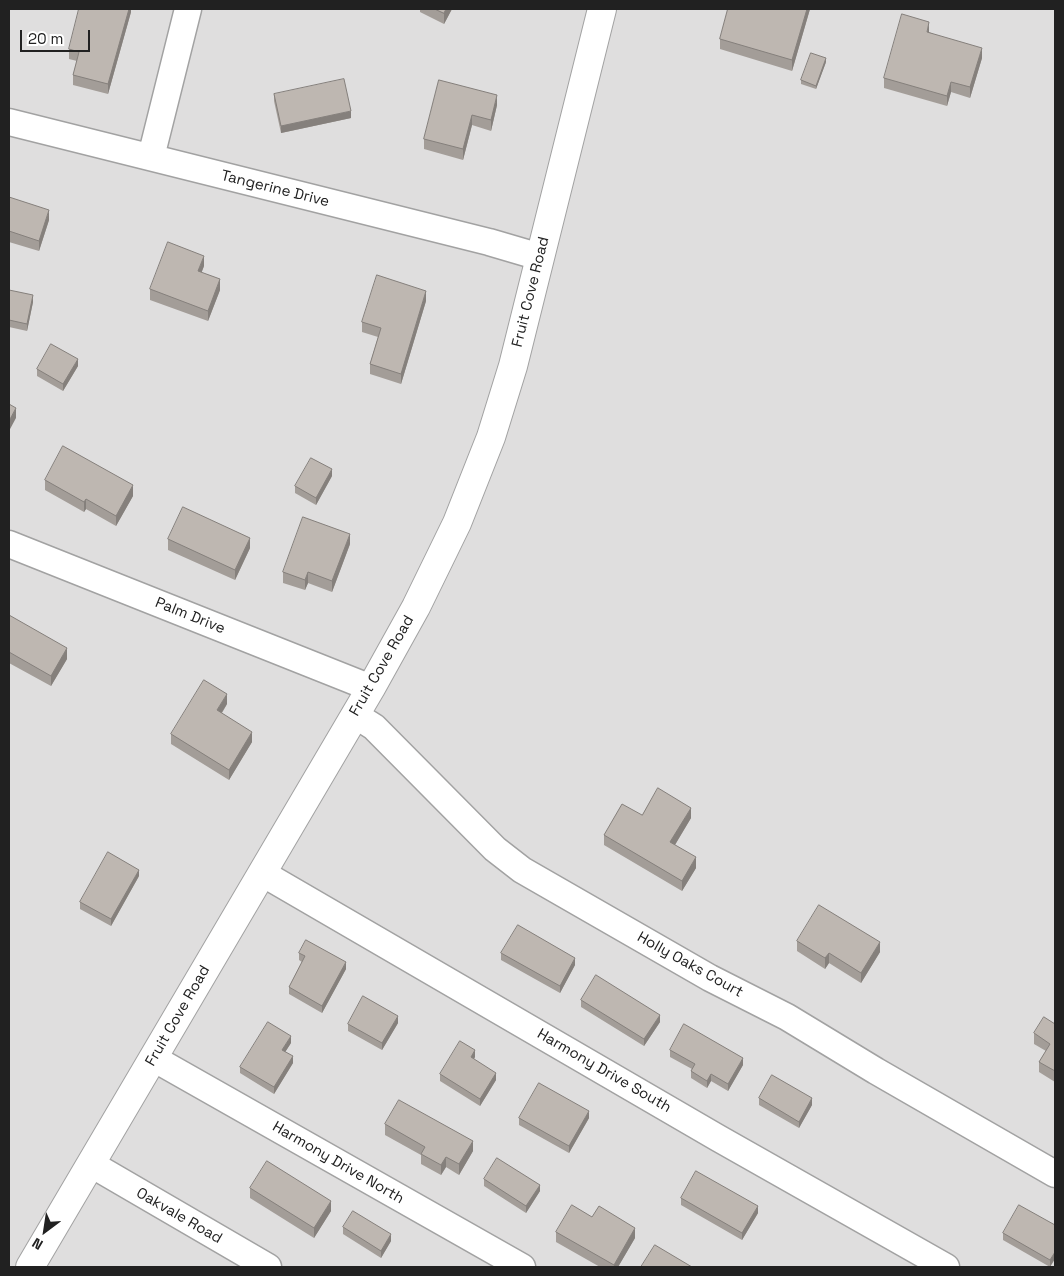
<!DOCTYPE html>
<style>
body{margin:0}
#map{position:relative;width:1064px;height:1276px;overflow:hidden;background:#f1eee9;font-family:"Space Grotesk",sans-serif}
canvas{display:block}
.frame{position:absolute;inset:0;border:10px solid #212121;pointer-events:none}
.north{position:absolute;left:20px;top:1206px;width:50px;height:50px;-webkit-text-stroke:4px #fff;paint-order:stroke;rotate:211deg;font-size:14px;font-weight:700;line-height:20px;text-align:center;color:#212121}
.north::after{content:'';display:block;margin:auto;width:18px;height:22px;background:#212121;clip-path:polygon(50% 0,100% 100%,50% 72%,0 100%)}
.scale{position:absolute;left:20px;top:30px;width:70px;height:22px;box-sizing:border-box;border:2px solid #212121;border-top:0;padding-left:6px;font-size:15px;line-height:18px;white-space:nowrap;color:#212121;-webkit-text-stroke:4px #fff;paint-order:stroke}
</style>
<div id="map">
<canvas width="1064" height="1276"></canvas>
<div class="frame"></div>
<div class="north">N</div>
<div class="scale">20 m</div>
</div>
<script>
const context = document.querySelector('canvas').getContext('2d');
context.lineJoin = 'round';
function fill(path, color) { context.fillStyle = color; context.fill(path, 'evenodd'); }
function strokePath(path, color, width, dash) { context.strokeStyle = color; context.lineWidth = width; context.lineCap = dash ? 'butt' : 'round'; context.setLineDash(dash || []); context.stroke(path); }
function label(font, color, halo, rows, align = 'center') {
  context.font = font + ' "Space Grotesk",sans-serif'; context.lineWidth = 4; context.setLineDash([]); context.textBaseline = 'middle'; context.strokeStyle = halo; context.fillStyle = color; for (const [text, x, y, turn = 0] of rows) {
    context.save(); context.translate(x, y); context.rotate((+turn || 0) * Math.PI / 180); context.textAlign = isNaN(turn) ? turn : align; if (halo) context.strokeText(text, 0, 0); context.fillText(text, 0, 0); context.restore();
  }
}
fill(new Path2D(`
 M 9,9 L 1055,9 L 1055,1267 L 9,1267 Z`), '#dfdede');
const minor = new Path2D(`
 M 9,122 L 489,242 L 540,257
 M 151,157 L 188,9
 M 9,544 L 371,688
 M 355,715 L 374,727 L 495,849 L 522,870 L 710,978 L 787,1017 L 876,1071 L 1055,1174
 M 262,873 L 718,1138 L 946,1267
 M 153,1058 L 522,1267
 M 91,1164 L 268,1267`);
const tertiary = new Path2D(`
 M 30,1267 L 371,688 L 416,607 L 457,523 L 491,437 L 513,366 L 602,9`);
strokePath(minor, '#a2a2a2', 29);
strokePath(tertiary, '#a2a2a2', 30);
strokePath(minor, '#fff', 26);
strokePath(tertiary, '#fff', 28);
fill(new Path2D(`
 M 131,9 L 131,12 L 108,94 L 73,85 L 73,75 L 77,61 L 69,59 L 69,49 Z
 M 420,9 L 452,9 L 444,24 L 420,12 Z
 M 728,9 L 810,9 L 792,71 L 720,49 L 720,39 Z
 M 929,32 L 982,58 L 970,98 L 951,92 L 947,106 L 884,88 L 884,78 Z
 M 826,62 L 816,89 L 801,84 L 801,80 Z
 M 439,80 L 497,105 L 491,131 L 472,125 L 463,160 L 424,149 L 424,139 Z
 M 274,94 L 351,118 L 281,133 L 274,101 Z
 M 1055,137 L 1055,152 L 1054,152 L 1054,142 Z
 M 9,197 L 49,220 L 39,251 L 9,242 Z
 M 204,266 L 201,273 L 220,290 L 208,321 L 150,300 L 150,289 Z
 M 9,290 L 33,302 L 27,331 L 9,327 Z
 M 426,301 L 401,384 L 370,374 L 370,364 L 378,337 L 362,332 L 362,322 Z
 M 78,366 L 63,391 L 37,376 L 37,369 Z
 M 332,476 L 316,505 L 295,493 L 295,486 Z
 M 45,480 L 133,496 L 116,526 L 86,509 L 84,512 L 45,490 Z
 M 168,539 L 250,548 L 235,580 L 168,550 Z
 M 350,544 L 332,592 L 308,583 L 305,590 L 283,583 L 283,572 Z
 M 9,615 L 67,659 L 51,686 L 9,663 Z
 M 227,704 L 222,713 L 252,742 L 229,780 L 171,744 L 171,734 Z
 M 642,815 L 691,818 L 675,845 L 696,868 L 682,891 L 604,845 L 604,835 Z
 M 139,876 L 111,926 L 80,909 L 80,902 Z
 M 797,941 L 880,952 L 861,983 L 829,963 L 825,969 L 797,951 Z
 M 299,953 L 346,969 L 322,1013 L 289,994 L 289,987 L 302,962 L 299,960 Z
 M 501,953 L 575,965 L 560,993 L 501,960 Z
 M 581,1000 L 660,1022 L 644,1046 L 581,1007 Z
 M 398,1023 L 382,1050 L 348,1031 L 348,1024 Z
 M 1055,1024 L 1055,1082 L 1039,1072 L 1039,1062 L 1046,1051 L 1034,1044 L 1034,1033 Z
 M 291,1043 L 285,1052 L 293,1063 L 274,1094 L 240,1073 L 240,1067 Z
 M 670,1050 L 743,1065 L 728,1091 L 711,1081 L 707,1088 L 691,1078 L 691,1071 L 692,1069 L 670,1057 Z
 M 475,1057 L 474,1059 L 496,1080 L 480,1106 L 440,1081 L 440,1074 Z
 M 759,1098 L 812,1105 L 799,1128 L 759,1105 Z
 M 519,1118 L 589,1118 L 569,1153 L 519,1125 Z
 M 385,1124 L 473,1151 L 459,1175 L 446,1167 L 441,1175 L 421,1164 L 421,1155 L 385,1135 Z
 M 484,1179 L 540,1191 L 526,1213 L 484,1186 Z
 M 250,1188 L 331,1211 L 314,1238 L 250,1198 Z
 M 681,1198 L 758,1213 L 742,1240 L 681,1205 Z
 M 592,1217 L 635,1238 L 618,1267 L 600,1267 L 556,1242 L 556,1232 Z
 M 1055,1225 L 1050,1267 L 1003,1240 L 1003,1233 Z
 M 343,1227 L 391,1241 L 381,1258 L 343,1234 Z`), '#a39d98');
fill(new Path2D(`
 M 129,9 L 131,9 L 131,12 L 108,94 L 108,84 Z
 M 446,9 L 452,9 L 444,24 L 444,13 Z
 M 807,9 L 810,9 L 792,71 L 792,60 Z
 M 929,22 L 929,33 L 927,32 Z
 M 982,48 L 982,58 L 970,98 L 970,87 Z
 M 826,58 L 826,62 L 816,89 L 816,86 Z
 M 951,82 L 951,92 L 947,106 L 947,96 Z
 M 497,95 L 497,105 L 491,131 L 491,120 Z
 M 351,111 L 351,118 L 281,133 L 281,126 Z
 M 472,115 L 472,125 L 463,160 L 463,149 Z
 M 49,210 L 49,220 L 39,251 L 39,241 Z
 M 204,256 L 204,266 L 198,282 L 198,271 Z
 M 220,279 L 220,290 L 208,321 L 208,311 Z
 M 426,291 L 426,301 L 401,384 L 401,374 Z
 M 33,295 L 33,302 L 27,331 L 27,324 Z
 M 78,359 L 78,366 L 63,391 L 63,384 Z
 M 16,408 L 16,418 L 9,431 L 9,421 Z
 M 332,469 L 332,476 L 316,505 L 316,498 Z
 M 133,485 L 133,496 L 116,526 L 116,516 Z
 M 86,499 L 86,509 L 84,512 L 84,502 Z
 M 350,534 L 350,544 L 332,592 L 332,581 Z
 M 250,538 L 250,548 L 235,580 L 235,570 Z
 M 308,572 L 308,583 L 305,590 L 305,580 Z
 M 67,648 L 67,659 L 51,686 L 51,676 Z
 M 227,694 L 227,704 L 217,720 L 217,710 Z
 M 252,732 L 252,742 L 229,780 L 229,770 Z
 M 691,808 L 691,818 L 670,853 L 670,842 Z
 M 696,857 L 696,868 L 682,891 L 682,881 Z
 M 139,870 L 139,876 L 111,926 L 111,919 Z
 M 880,942 L 880,952 L 861,983 L 861,973 Z
 M 829,953 L 829,963 L 825,969 L 825,958 Z
 M 575,958 L 575,965 L 560,993 L 560,986 Z
 M 346,962 L 346,969 L 322,1013 L 322,1006 Z
 M 660,1015 L 660,1022 L 644,1046 L 644,1039 Z
 M 398,1016 L 398,1023 L 382,1050 L 382,1043 Z
 M 291,1036 L 291,1043 L 282,1057 L 282,1050 Z
 M 475,1050 L 475,1057 L 471,1064 L 471,1057 Z
 M 293,1056 L 293,1063 L 274,1094 L 274,1087 Z
 M 743,1058 L 743,1065 L 728,1091 L 728,1084 Z
 M 496,1073 L 496,1080 L 480,1106 L 480,1099 Z
 M 711,1074 L 711,1081 L 707,1088 L 707,1081 Z
 M 812,1098 L 812,1105 L 799,1128 L 799,1122 Z
 M 589,1111 L 589,1118 L 569,1153 L 569,1146 Z
 M 473,1141 L 473,1151 L 459,1175 L 459,1164 Z
 M 446,1157 L 446,1167 L 441,1175 L 441,1165 Z
 M 540,1185 L 540,1191 L 526,1213 L 526,1206 Z
 M 331,1201 L 331,1211 L 314,1238 L 314,1228 Z
 M 758,1206 L 758,1213 L 742,1240 L 742,1233 Z
 M 635,1228 L 635,1238 L 618,1267 L 614,1267 L 614,1265 Z
 M 391,1234 L 391,1241 L 381,1258 L 381,1251 Z
 M 1055,1252 L 1055,1259 L 1050,1267 L 1050,1260 Z`), '#85807c');
const building = new Path2D(`
 M 79,9 L 129,9 L 108,84 L 73,75 L 79,52 L 69,49 Z
 M 435,9 L 446,9 L 444,13 Z
 M 728,9 L 807,9 L 792,60 L 720,39 Z
 M 902,14 L 929,22 L 927,32 L 982,48 L 970,87 L 951,82 L 947,96 L 884,78 Z
 M 811,53 L 826,58 L 816,86 L 801,80 Z
 M 344,79 L 351,111 L 281,126 L 274,94 Z
 M 439,80 L 497,95 L 491,120 L 472,115 L 463,149 L 424,139 Z
 M 9,197 L 49,210 L 39,241 L 9,231 Z
 M 168,242 L 204,256 L 198,271 L 220,279 L 208,311 L 150,289 Z
 M 377,275 L 426,291 L 401,374 L 370,364 L 381,328 L 362,322 Z
 M 9,290 L 33,295 L 27,324 L 9,320 Z
 M 51,344 L 78,359 L 63,384 L 37,369 Z
 M 9,404 L 16,408 L 9,421 Z
 M 63,446 L 133,485 L 116,516 L 86,499 L 84,502 L 45,480 Z
 M 311,458 L 332,469 L 316,498 L 295,486 Z
 M 183,507 L 250,538 L 235,570 L 168,539 Z
 M 303,517 L 350,534 L 332,581 L 308,572 L 305,580 L 283,572 Z
 M 9,615 L 67,648 L 51,676 L 9,652 Z
 M 204,680 L 227,694 L 217,710 L 252,732 L 229,770 L 171,734 Z
 M 658,788 L 691,808 L 670,842 L 696,857 L 682,881 L 604,835 L 622,804 L 642,815 Z
 M 108,852 L 139,870 L 111,919 L 80,902 Z
 M 819,905 L 880,942 L 861,973 L 829,953 L 825,958 L 797,941 Z
 M 518,925 L 575,958 L 560,986 L 501,953 Z
 M 306,940 L 346,962 L 322,1006 L 289,987 L 305,956 L 299,953 Z
 M 596,975 L 660,1015 L 644,1039 L 581,1000 Z
 M 363,996 L 398,1016 L 382,1043 L 348,1024 Z
 M 1044,1017 L 1055,1024 L 1055,1071 L 1039,1062 L 1050,1044 L 1034,1033 Z
 M 268,1022 L 291,1036 L 282,1050 L 293,1056 L 274,1087 L 240,1067 Z
 M 684,1024 L 743,1058 L 728,1084 L 711,1074 L 707,1081 L 691,1071 L 695,1064 L 670,1050 Z
 M 460,1041 L 475,1050 L 471,1057 L 496,1073 L 480,1099 L 440,1074 Z
 M 772,1075 L 812,1098 L 799,1122 L 759,1098 Z
 M 539,1083 L 589,1111 L 569,1146 L 519,1118 Z
 M 399,1100 L 473,1141 L 459,1164 L 446,1157 L 441,1165 L 421,1154 L 425,1147 L 385,1124 Z
 M 497,1158 L 540,1185 L 526,1206 L 484,1179 Z
 M 267,1161 L 331,1201 L 314,1228 L 250,1188 Z
 M 696,1171 L 758,1206 L 742,1233 L 681,1198 Z
 M 572,1205 L 592,1217 L 599,1206 L 635,1228 L 614,1265 L 556,1232 Z
 M 1019,1205 L 1055,1225 L 1055,1252 L 1050,1260 L 1003,1233 Z
 M 353,1211 L 391,1234 L 381,1251 L 343,1227 Z
 M 655,1245 L 692,1267 L 641,1267 Z`);
fill(building, '#beb7b1');
strokePath(building, '#85807c', 1);
label('15px', '#212121', '#fff', [
 ["Tangerine Drive",275,189,14],
 ["Fruit Cove Road",531,292,-76],
 ["Palm Drive",190,616,22],
 ["Fruit Cove Road",382,666,-60],
 ["Holly Oaks Court",690,965,29],
 ["Fruit Cove Road",178,1016,-60],
 ["Harmony Drive South",604,1071,30],
 ["Harmony Drive North",338,1163,30],
 ["Oakvale Road",179,1216,30]
]);
</script>
